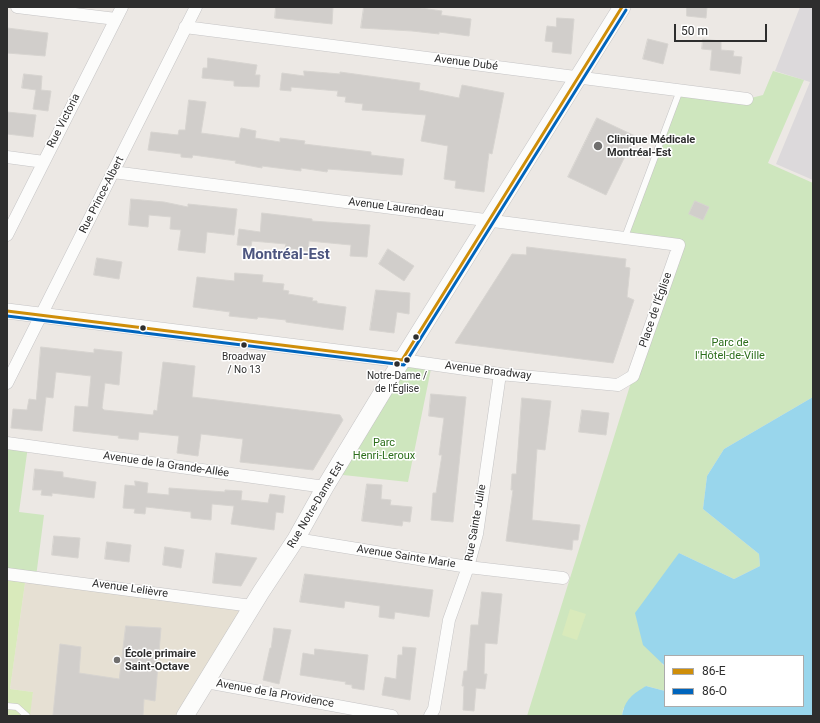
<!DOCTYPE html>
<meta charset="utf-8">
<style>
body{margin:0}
#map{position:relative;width:820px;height:723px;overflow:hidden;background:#ece8e4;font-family:Roboto,sans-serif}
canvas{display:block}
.frame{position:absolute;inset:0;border:8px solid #2e2e2e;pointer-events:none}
.legend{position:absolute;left:664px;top:655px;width:140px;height:52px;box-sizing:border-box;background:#fff;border:1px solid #ababab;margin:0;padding:5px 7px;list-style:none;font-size:12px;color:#2e2e2e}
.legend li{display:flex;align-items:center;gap:8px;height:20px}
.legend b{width:20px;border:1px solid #ababab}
.scale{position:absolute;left:674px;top:24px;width:93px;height:18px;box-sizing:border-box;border:2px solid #2e2e2e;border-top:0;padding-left:5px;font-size:12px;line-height:14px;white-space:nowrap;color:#2e2e2e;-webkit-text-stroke:3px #fff;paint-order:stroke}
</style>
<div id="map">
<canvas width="820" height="723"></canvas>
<div class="frame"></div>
<ul class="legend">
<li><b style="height:5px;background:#cf8e09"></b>86-E</li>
<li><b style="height:5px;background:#0065bd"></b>86-O</li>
</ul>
<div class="scale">50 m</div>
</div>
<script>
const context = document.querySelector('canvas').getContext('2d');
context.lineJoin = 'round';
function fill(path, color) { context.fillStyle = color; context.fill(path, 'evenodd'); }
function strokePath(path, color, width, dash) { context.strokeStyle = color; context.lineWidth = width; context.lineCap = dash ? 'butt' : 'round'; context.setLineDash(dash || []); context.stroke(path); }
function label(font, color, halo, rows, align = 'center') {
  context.font = font + ' Roboto,sans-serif'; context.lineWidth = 3; context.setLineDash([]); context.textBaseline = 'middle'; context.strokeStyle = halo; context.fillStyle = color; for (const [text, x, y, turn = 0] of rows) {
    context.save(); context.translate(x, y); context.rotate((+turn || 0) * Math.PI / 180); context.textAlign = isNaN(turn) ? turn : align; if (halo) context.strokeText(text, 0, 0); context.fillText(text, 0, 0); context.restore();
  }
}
fill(new Path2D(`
 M 800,7 L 813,7 L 813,180 L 776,164 L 810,82 L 775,71 Z`), '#dcd9db');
fill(new Path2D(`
 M 26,576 L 252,606 L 185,716 L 35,716 L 29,715 L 33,692 L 10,689 Z`), '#e6e0d3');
fill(new Path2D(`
 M 773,71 L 804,80 L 768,163 L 813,183 L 813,397 L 724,449 L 707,476 L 703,509 L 759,554 L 760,566 L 734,579 L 679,553 L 662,664 L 665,666 L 665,691 L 646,686 L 623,709 L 622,716 L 527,716 L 633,376 L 678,245 L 625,237 L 680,90 L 747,99 L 763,95 Z
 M 402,360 L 432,364 L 408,482 L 334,474 Z
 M 7,443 L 28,446 L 19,512 L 44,515 L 36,577 L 7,574 Z`), '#cee6be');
fill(new Path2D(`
 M 7,574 L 26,576 L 10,689 L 33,692 L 30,715 L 35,716 L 7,716 Z
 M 570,609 L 586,614 L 577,640 L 562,635 Z`), '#d9eabb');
fill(new Path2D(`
 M 813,397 L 813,716 L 622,716 C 625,699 633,694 646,686 L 665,691 L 665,706 L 803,706 L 803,656 L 665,656 L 665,666 L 643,645 L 635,613 L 679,553 L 734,579 L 760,566 L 759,554 L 703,509 L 707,476 L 724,449 Z`), '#99d6ec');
const building = new Path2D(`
 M 276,7 L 333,7 L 332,24 L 275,18 Z
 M 364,7 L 414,7 L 442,11 L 441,15 L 471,19 L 469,36 L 439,32 L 439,34 L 412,31 L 361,28 Z
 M 687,7 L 707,7 L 706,18 L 687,16 Z
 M 557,18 L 574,19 L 571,54 L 552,52 L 553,42 L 545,41 L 547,26 L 556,27 Z
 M 7,28 L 48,33 L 45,56 L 7,53 Z
 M 648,39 L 668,44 L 663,64 L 643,59 Z
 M 703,39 L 721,41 L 721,50 L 734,51 L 733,56 L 742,57 L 740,74 L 710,70 L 712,50 L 702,49 Z
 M 208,58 L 257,65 L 255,75 L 260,75 L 259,87 L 234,86 L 234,81 L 202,78 L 203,68 L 207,68 Z
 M 304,71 L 340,74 L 340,72 L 420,83 L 419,90 L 459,98 L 462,85 L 504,93 L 492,154 L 489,153 L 484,192 L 455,188 L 456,181 L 444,179 L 448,146 L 421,141 L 426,115 L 362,110 L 363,104 L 345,102 L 346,97 L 337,96 L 338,91 L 291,87 L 291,91 L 280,90 L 282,73 L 304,76 Z
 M 24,74 L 42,76 L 41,90 L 51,91 L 48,111 L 33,109 L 36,90 L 22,88 Z
 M 189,100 L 206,102 L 201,133 L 239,138 L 241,128 L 256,131 L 255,138 L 280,142 L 280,138 L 305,141 L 304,144 L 371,152 L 371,155 L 404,159 L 402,175 L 328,169 L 327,172 L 301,168 L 301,171 L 262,166 L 262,168 L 235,163 L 236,161 L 193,155 L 192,158 L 181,157 L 181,154 L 148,150 L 151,132 L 178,135 L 179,130 L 185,130 Z
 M 7,112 L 36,115 L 33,137 L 7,134 Z
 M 597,118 L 635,136 L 606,195 L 568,177 Z
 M 131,199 L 164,202 L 188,207 L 188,204 L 237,209 L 234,235 L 207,232 L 205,253 L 178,250 L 181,230 L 170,229 L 171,217 L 149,215 L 148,227 L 129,225 Z
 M 695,201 L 709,207 L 703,220 L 689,214 Z
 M 262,213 L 312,219 L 312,221 L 370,225 L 367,257 L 350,256 L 351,245 L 309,241 L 308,251 L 285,248 L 286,244 L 252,241 L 251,246 L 237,245 L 239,229 L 260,232 Z
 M 527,247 L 626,259 L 625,267 L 630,268 L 627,297 L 634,300 L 613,363 L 455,343 L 512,254 L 526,255 Z
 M 388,249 L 414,266 L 404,281 L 379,264 Z
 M 97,258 L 122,262 L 119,279 L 94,275 Z
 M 235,273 L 263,275 L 262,282 L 284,284 L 283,290 L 289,291 L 288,294 L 313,298 L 312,301 L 317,301 L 317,303 L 346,307 L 343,330 L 286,322 L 286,320 L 258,317 L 257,319 L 229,316 L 230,312 L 193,307 L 197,277 L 234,281 Z
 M 376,290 L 410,293 L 409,314 L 397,312 L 394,333 L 370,330 Z
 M 41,347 L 94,353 L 94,349 L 122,352 L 119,385 L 105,383 L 102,408 L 104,410 L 153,415 L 154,410 L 157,411 L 163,362 L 195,366 L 192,397 L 340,415 L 343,420 L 313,470 L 240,462 L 243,439 L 201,434 L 198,456 L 177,453 L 179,436 L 139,432 L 138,440 L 118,438 L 119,436 L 73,431 L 75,406 L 88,407 L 91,376 L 56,372 L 53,398 L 46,397 L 42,431 L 11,428 L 13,409 L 27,410 L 29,399 L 36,400 Z
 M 431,394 L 466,397 L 453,522 L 431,520 L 433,493 L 436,493 L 442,455 L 439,455 L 444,418 L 429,416 Z
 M 522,398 L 551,401 L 545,450 L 537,449 L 532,520 L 580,525 L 578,540 L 573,540 L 572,550 L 506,541 L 513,490 L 511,490 L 512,474 L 516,474 Z
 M 582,410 L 609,413 L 606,435 L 579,432 Z
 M 35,469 L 63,472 L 63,477 L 96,482 L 94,498 L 52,493 L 52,496 L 41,495 L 42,490 L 33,490 Z
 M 135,481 L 148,483 L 147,493 L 169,495 L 169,488 L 225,492 L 225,490 L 242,491 L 241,500 L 268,503 L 270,494 L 285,496 L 283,513 L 276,512 L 274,530 L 231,524 L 234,506 L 212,504 L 211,520 L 191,518 L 191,512 L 146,507 L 145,514 L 134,513 L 135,509 L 123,508 L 125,485 L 135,486 Z
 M 367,484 L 382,485 L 381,499 L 391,500 L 390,505 L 412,507 L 410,522 L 403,521 L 402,526 L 362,521 Z
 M 54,536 L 80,538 L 78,558 L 52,555 Z
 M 107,542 L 131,545 L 129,562 L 105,559 Z
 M 165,547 L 184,550 L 181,568 L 163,565 Z
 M 216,553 L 257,558 L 241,586 L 213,583 Z
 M 305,574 L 433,590 L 429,617 L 395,612 L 394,619 L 379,617 L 380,606 L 345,601 L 344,608 L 300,602 Z
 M 482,592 L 502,594 L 497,644 L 485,643 L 484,674 L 487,674 L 485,689 L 476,688 L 474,711 L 463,710 L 464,686 L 462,686 L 464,671 L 467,671 L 471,625 L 478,625 Z
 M 126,626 L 161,628 L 155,701 L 144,699 L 143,716 L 53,715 L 60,644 L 81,647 L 79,673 L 119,679 Z
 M 274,628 L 291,630 L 279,684 L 263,680 L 270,648 L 271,648 Z
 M 403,647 L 416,648 L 410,700 L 382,695 L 385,677 L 396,679 L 398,655 L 402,655 Z
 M 315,649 L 368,655 L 364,690 L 352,688 L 352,685 L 345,684 L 346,682 L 300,675 L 303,653 L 314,655 Z`);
fill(building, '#d1cecb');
strokePath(building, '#d7d4d0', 1);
const service = new Path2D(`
 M 625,237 L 680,90
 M 7,706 L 17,707 L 27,716`);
const minor = new Path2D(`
 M 17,7 L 116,19
 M 185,27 L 747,99
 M 7,157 L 44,162
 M 113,172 L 679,245 L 633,376 L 618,385 L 500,374 L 402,360
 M 7,235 L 122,7
 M 7,383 L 196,7
 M 7,443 L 325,487
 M 296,539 L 468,567 L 563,578
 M 7,574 L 252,606
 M 206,682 L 392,716
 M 430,716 L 434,709 L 449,620 L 468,567 L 477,534 L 500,374`);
const tertiary = new Path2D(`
 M 7,311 L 402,360`);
const secondary = new Path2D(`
 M 185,716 L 261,592 L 296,539 L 325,487 L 402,360 L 622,7`);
strokePath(service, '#c5c4c5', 7);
strokePath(minor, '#c5c4c5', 13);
strokePath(tertiary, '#c5c4c5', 16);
strokePath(secondary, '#c5c4c5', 18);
strokePath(service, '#fcfcfb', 6);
strokePath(minor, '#fcfcfb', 12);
strokePath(tertiary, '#fcfcfb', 15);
strokePath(secondary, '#fcfcfb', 17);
strokePath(new Path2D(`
 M 7,311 L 402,360 L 622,7`), '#cf8e09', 3);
strokePath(new Path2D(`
 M 7,316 L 404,365 L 626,10`), '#0065bd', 3);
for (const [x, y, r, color] of [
 [598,146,5,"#706f6e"],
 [143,328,3.5,"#2e2e2e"],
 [416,337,3.5,"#2e2e2e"],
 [244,345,3.5,"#2e2e2e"],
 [407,360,3.5,"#2e2e2e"],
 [397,364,3.5,"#2e2e2e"],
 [117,660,4,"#706f6e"]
]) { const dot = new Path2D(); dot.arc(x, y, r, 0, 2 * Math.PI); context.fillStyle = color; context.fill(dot); strokePath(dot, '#fff', 1.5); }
label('10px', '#2e2e2e', '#fff', [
 ["Broadway",244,357],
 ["/ No 13",244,370],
 ["Notre-Dame /",397,376],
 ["de l'Église",397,389]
]);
label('11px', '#2e2e2e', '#fff', [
 ["Avenue Dubé",466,63,7],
 ["Rue Victoria",64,121,-63],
 ["Rue Prince-Albert",102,195,-63],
 ["Avenue Laurendeau",396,208,7],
 ["Place de l'Église",656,310,-71],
 ["Avenue Broadway",488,371,7],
 ["Avenue de la Grande-Allée",166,465,8],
 ["Rue Notre-Dame Est",316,505,-59],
 ["Rue Sainte Julie",476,523,-80],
 ["Avenue Sainte Marie",406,557,9],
 ["Avenue Lelièvre",130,589,8],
 ["Avenue de la Providence",275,694,10]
]);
label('bold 11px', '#2e2e2e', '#fff', [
 ["Clinique Médicale",607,140],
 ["Montréal-Est",607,153],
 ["École primaire",125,654],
 ["Saint-Octave",125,667]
], 'left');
label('11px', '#2c6e1b', '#fff', [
 ["Parc de",730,343],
 ["l'Hôtel-de-Ville",730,356],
 ["Parc",384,443],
 ["Henri-Leroux",384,456]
]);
label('bold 15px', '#4d5680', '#fff', [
 ["Montréal-Est",286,255]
]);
</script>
